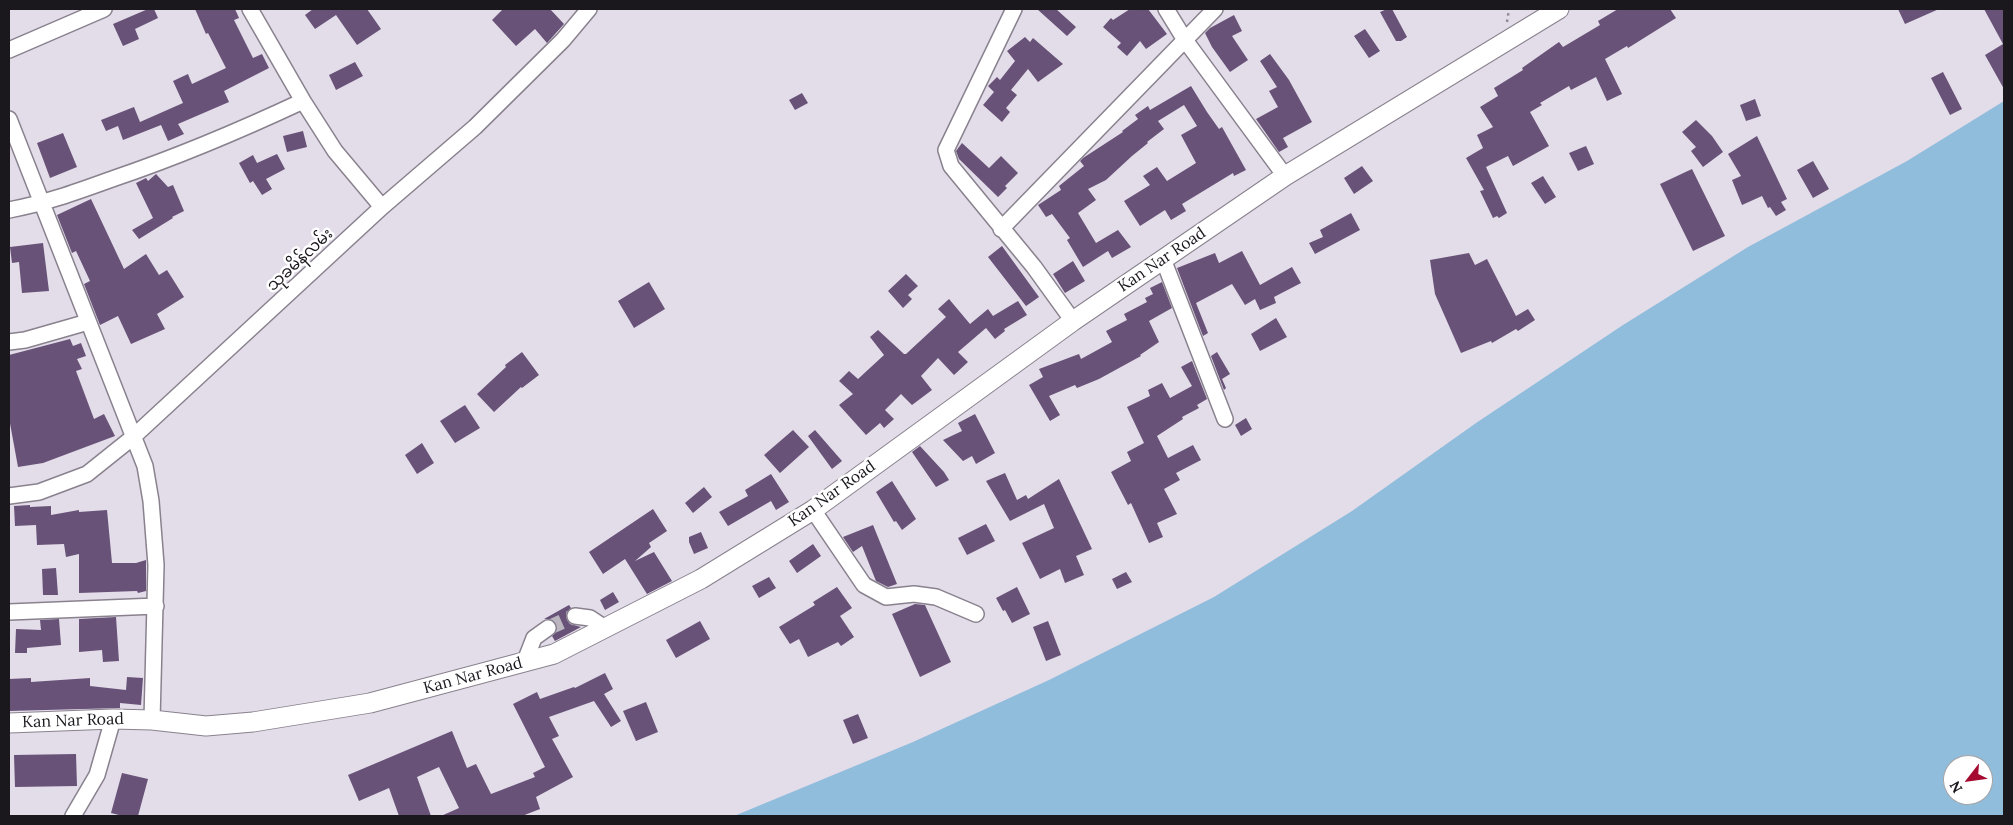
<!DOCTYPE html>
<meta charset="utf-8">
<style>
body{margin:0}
#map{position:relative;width:2013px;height:825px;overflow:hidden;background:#e3dce9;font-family:Lora,serif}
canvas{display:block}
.frame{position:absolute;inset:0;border:10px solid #1b181d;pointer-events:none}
.north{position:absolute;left:1943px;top:755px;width:50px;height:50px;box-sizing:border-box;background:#fff;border:1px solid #a4a3a5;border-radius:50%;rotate:240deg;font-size:14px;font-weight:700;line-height:20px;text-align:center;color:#1b181d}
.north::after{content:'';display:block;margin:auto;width:18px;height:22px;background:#a50a30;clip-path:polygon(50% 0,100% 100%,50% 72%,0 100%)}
</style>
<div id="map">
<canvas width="2013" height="825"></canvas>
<div class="frame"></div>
<div class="north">N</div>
</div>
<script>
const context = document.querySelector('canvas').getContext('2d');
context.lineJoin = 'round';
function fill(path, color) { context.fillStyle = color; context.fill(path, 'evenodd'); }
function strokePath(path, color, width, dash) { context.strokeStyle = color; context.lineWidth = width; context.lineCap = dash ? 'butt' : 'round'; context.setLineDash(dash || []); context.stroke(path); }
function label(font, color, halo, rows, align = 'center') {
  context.font = font + ' Lora,"Noto Sans Myanmar",serif'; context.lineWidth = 5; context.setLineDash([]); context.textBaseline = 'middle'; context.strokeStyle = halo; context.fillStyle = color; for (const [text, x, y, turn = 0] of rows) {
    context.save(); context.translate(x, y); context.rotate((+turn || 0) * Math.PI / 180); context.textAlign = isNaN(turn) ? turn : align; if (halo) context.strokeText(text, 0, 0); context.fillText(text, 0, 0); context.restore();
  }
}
fill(new Path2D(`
 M 2004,101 L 2004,816 L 734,816 L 913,742 L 1049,680 L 1214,597 L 1352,511 L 1476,423 L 1623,325 L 1748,247 L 1907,161 ZM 1953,765 L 1983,765 L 1983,795 L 1953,795 Z`), '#91bddc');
fill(new Path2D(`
 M 148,9 L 154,9 L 158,18 L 135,29 L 139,39 L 123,46 L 113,24 Z
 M 195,9 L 235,9 L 239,18 L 234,20 L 253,58 L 262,54 L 269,68 L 224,91 L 229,102 L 178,124 L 184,134 L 168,141 L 161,125 L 123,140 L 118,126 L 106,131 L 101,120 L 134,107 L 140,122 L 183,103 L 173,81 L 188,74 L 192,84 L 226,68 L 208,33 L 206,34 Z
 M 313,9 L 367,9 L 381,29 L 357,45 L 336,15 L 315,29 L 305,15 Z
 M 503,9 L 550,9 L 564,24 L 547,43 L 535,29 L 516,46 L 492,20 Z
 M 1037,9 L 1056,9 L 1076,27 L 1067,36 Z
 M 1130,9 L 1148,9 L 1167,34 L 1146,49 L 1140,41 L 1127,56 L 1117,47 L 1121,43 L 1103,27 L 1111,18 L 1113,20 Z
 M 1387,9 L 1392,9 L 1407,37 L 1401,41 L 1396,41 L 1380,12 Z
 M 1618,9 L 1670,9 L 1676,18 L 1628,48 L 1627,46 L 1605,59 L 1622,94 L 1607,101 L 1596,77 L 1571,90 L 1569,86 L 1540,103 L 1542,105 L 1530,112 L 1549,146 L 1513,166 L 1508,156 L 1486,167 L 1507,213 L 1499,218 L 1497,216 L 1493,218 L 1480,191 L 1484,190 L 1466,158 L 1483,148 L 1477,135 L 1493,127 L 1480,107 L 1498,96 L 1494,88 L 1523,70 L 1522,68 L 1559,42 L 1563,47 L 1600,25 L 1598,21 Z
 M 1898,9 L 1939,9 L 1905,24 Z
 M 1984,9 L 2004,9 L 2004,89 L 1985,55 L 2003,44 Z
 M 1234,15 L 1242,31 L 1232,36 L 1248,60 L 1230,72 L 1212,47 L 1205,33 L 1210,28 Z
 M 1365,29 L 1380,51 L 1369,58 L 1354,36 Z
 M 1025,37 L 1030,42 L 1033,38 L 1063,64 L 1038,82 L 1028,69 L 1011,90 L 1017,95 L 1006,108 L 1010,112 L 1002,122 L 983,105 L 994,92 L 988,86 L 997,77 L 1000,80 L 1015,61 L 1007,51 Z
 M 1270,54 L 1289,80 L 1312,122 L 1283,138 L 1288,147 L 1279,152 L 1256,119 L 1278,107 L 1269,91 L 1277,87 L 1260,61 Z
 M 355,62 L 363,76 L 336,90 L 329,75 Z
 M 1943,72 L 1962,109 L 1950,115 L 1931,78 Z
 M 1191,86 L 1207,112 L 1219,129 L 1222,127 L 1246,170 L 1234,176 L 1233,173 L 1182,204 L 1186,211 L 1171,220 L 1165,210 L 1140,226 L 1124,201 L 1150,185 L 1143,176 L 1157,167 L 1167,181 L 1196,163 L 1181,135 L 1197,126 L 1184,105 L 1158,121 L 1164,129 L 1147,142 L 1148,143 L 1132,156 L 1106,180 L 1088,189 L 1096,200 L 1078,213 L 1096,243 L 1118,230 L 1131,247 L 1112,258 L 1108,251 L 1083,267 L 1067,240 L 1070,238 L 1052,214 L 1046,217 L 1038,205 L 1061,190 L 1059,186 L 1084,166 L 1080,161 L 1083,158 L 1123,132 L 1122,131 L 1138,119 L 1135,115 L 1148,106 L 1150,110 Z
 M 802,93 L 808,103 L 795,110 L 789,100 Z
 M 1755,99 L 1761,116 L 1746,121 L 1740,105 Z
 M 1696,120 L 1712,136 L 1723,152 L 1703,167 L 1691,151 L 1696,147 L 1682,132 Z
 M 303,131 L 307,147 L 287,152 L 283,136 Z
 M 63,133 L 77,167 L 50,178 L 37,143 Z
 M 1757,136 L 1787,199 L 1781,202 L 1786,210 L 1776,216 L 1770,207 L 1768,208 L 1762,196 L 1742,205 L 1732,180 L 1741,176 L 1728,154 Z
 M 962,143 L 989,168 L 1001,156 L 1018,173 L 1005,186 L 1007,188 L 998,197 L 959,159 L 956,151 Z
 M 1586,146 L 1594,164 L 1578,171 L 1569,153 Z
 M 277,154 L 285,169 L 266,179 L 272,189 L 262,195 L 253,181 L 250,183 L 239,163 L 253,155 L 257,163 Z
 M 1813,161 L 1829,189 L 1813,198 L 1797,170 Z
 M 1362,166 L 1373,181 L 1354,194 L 1344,178 Z
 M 1692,169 L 1725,236 L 1693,251 L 1660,184 Z
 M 156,174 L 168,187 L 173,185 L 184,211 L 172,217 L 173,218 L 139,239 L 132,230 L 153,218 L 136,183 L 146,178 L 148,181 Z
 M 1543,176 L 1556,197 L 1545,204 L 1531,183 Z
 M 91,199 L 124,269 L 146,254 L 159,275 L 167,270 L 184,297 L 157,314 L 165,329 L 131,344 L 118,316 L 100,325 L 84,284 L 90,281 L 76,251 L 72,253 L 57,215 Z
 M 1351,213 L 1360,230 L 1315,254 L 1309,243 L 1323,237 L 1320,230 Z
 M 43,243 L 49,291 L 22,293 L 19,262 L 12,263 L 10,247 Z
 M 1002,246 L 1039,297 L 1026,306 L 988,257 Z
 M 1242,251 L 1260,285 L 1292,267 L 1301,283 L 1274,297 L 1276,303 L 1260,310 L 1255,299 L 1245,305 L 1232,284 L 1196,303 L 1208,333 L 1203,336 L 1177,268 L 1215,253 L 1219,263 Z
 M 1469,253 L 1475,265 L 1487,259 L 1516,316 L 1528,309 L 1535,320 L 1518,331 L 1516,329 L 1492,343 L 1491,341 L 1461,353 L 1435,294 L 1430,260 Z
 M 1073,261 L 1085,281 L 1065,293 L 1053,274 Z
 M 906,274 L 918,286 L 908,295 L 912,299 L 903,308 L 888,291 Z
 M 649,282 L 665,309 L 634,328 L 618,301 Z
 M 1162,282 L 1172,308 L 1149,321 L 1159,342 L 1140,355 L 1141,356 L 1099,379 L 1077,388 L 1075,385 L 1049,396 L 1060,415 L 1050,421 L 1029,385 L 1043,377 L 1039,369 L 1079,354 L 1081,359 L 1112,342 L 1106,331 L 1127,320 L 1124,314 L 1147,302 L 1145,298 L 1153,294 L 1150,288 Z
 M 949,299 L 970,324 L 988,309 L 993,316 L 1018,301 L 1027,315 L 1004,329 L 1005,331 L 995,339 L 986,328 L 958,352 L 968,362 L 954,375 L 938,358 L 921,376 L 932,390 L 912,405 L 901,394 L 885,410 L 894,419 L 884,428 L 880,423 L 866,435 L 839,405 L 853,394 L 839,381 L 849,371 L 858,379 L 884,355 L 870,337 L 878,330 L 904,354 L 906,354 L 946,317 L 938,309 Z
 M 1276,318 L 1287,337 L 1260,351 L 1251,334 Z
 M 70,339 L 73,346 L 81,343 L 86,356 L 77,359 L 82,369 L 76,371 L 94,419 L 104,414 L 115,436 L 43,463 L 18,467 L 9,418 L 9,355 Z
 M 522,352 L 539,375 L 522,388 L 521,387 L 494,412 L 477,394 L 506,367 L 505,365 Z
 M 1217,352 L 1230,374 L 1222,379 L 1226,388 L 1224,390 L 1211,356 Z
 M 1192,361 L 1207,399 L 1197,405 L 1199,408 L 1182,417 L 1183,419 L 1157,436 L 1168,458 L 1193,445 L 1201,460 L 1176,473 L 1180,480 L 1164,489 L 1177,514 L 1157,523 L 1163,537 L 1149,543 L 1131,503 L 1128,505 L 1111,472 L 1131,461 L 1127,452 L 1144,443 L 1127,407 L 1150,396 L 1148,390 L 1162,383 L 1170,398 L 1192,386 L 1181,367 Z
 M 465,405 L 480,428 L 455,443 L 440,421 Z
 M 975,414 L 995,453 L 976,464 L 972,456 L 963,461 L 943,440 L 962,431 L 958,423 Z
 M 1246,418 L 1252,429 L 1241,436 L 1235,425 Z
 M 793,430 L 809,447 L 780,473 L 764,455 Z
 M 815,430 L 842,461 L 832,469 L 808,436 Z
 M 422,443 L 434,463 L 417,474 L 405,455 Z
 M 920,446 L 944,472 L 949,480 L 936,487 L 912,452 Z
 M 1005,473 L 1017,500 L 1026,495 L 1028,499 L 1059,479 L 1092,549 L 1076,556 L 1084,575 L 1065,583 L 1060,569 L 1040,579 L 1022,543 L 1054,528 L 1044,504 L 1010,521 L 986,481 Z
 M 771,474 L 789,502 L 776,510 L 771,501 L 728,526 L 719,512 L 748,496 L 745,490 Z
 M 892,481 L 916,519 L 902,530 L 896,521 L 894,522 L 876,492 Z
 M 704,487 L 712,497 L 693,513 L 685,503 Z
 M 30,505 L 30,507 L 51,506 L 51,515 L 79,510 L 79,512 L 107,510 L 112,563 L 136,563 L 146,560 L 146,591 L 138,593 L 137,591 L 79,593 L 79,554 L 66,557 L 64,544 L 37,545 L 36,525 L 15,526 L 14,506 Z
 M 653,509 L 667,531 L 649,543 L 651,547 L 635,561 L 654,552 L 672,581 L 647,594 L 625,559 L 603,574 L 589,552 Z
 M 986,524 L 995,541 L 967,555 L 958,538 Z
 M 873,525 L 897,584 L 888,587 L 876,581 L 862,546 L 853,552 L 843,537 Z
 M 701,532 L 708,548 L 694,554 L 689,542 L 689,537 Z
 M 813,544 L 821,556 L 797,573 L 789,561 Z
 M 56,568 L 58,595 L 43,595 L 42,569 Z
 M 1126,572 L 1132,582 L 1117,589 L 1112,579 Z
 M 769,577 L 776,588 L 759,598 L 752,586 Z
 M 837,587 L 852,608 L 840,616 L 854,637 L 841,646 L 838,642 L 808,657 L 799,639 L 790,644 L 779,627 L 815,605 L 813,602 Z
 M 1017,587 L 1030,614 L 1012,623 L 1005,610 L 1003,611 L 996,598 Z
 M 613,592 L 619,602 L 605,610 L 600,600 Z
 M 915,604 L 925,605 L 951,662 L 920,677 L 892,614 Z
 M 569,605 L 571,608 L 566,614 L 567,620 L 570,624 L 581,627 L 555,641 L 552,636 L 557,631 L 556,623 L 551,619 L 544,619 Z
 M 116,617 L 119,661 L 103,662 L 102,650 L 79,652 L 79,619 Z
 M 59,619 L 61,645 L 27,648 L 27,653 L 15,653 L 16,629 L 41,630 L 40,620 Z
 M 700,621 L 710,639 L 676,658 L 666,640 Z
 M 1048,621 L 1061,655 L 1046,661 L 1033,627 Z
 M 605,673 L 613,689 L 604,694 L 621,721 L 611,727 L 594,701 L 549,717 L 559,736 L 552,739 L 573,777 L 536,797 L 540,809 L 522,816 L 441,816 L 459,808 L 439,767 L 417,777 L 431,816 L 399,816 L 389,788 L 359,801 L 348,775 L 452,731 L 467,768 L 476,764 L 491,794 L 535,777 L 533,773 L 545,767 L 513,704 L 537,692 L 540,699 L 574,687 L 575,688 Z
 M 127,677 L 143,678 L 141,705 L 120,703 L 120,708 L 9,711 L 9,679 L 31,678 L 31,682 L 90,678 L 90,686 L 126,690 Z
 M 646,702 L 658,732 L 636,741 L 623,711 Z
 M 858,714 L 868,738 L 853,744 L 843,720 Z
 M 76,754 L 77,786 L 15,787 L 14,755 Z
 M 122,773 L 148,779 L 138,816 L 123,816 L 111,813 Z`), '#685278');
strokePath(new Path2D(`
 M 548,628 L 575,616`), '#bbb5c0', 15, [15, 8]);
const minor = new Path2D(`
 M 250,9 L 303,101 L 335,151 L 382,207
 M 1014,9 L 946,150 L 951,166 L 1034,267 L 1073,321
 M 1166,9 L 1185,40 L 1285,176
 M 9,50 L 104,9
 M 9,119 L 145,466 L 151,501 L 156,565 L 152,720
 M 9,210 C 47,203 79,191 115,178 C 180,156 241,130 303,101
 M 1001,229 L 1215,9
 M 1163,259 L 1225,419
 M 9,342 L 25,340 L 88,322
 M 9,496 L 39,492 L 87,474 L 132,438 L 382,207 L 475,127 L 563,40 L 589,9
 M 813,510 L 864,585 L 886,597 L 914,594 L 936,597 L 976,614
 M 9,612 L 156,606
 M 575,616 L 590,618 L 605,628
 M 525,661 L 534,638 L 548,628
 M 73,816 L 97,775 L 113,719`);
const major = new Path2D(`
 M 9,723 L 113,719 L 152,720 L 206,726 L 253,722 L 370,703 L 554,654 L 701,579 L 813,510 L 1073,321 L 1285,176 L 1559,9`);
strokePath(minor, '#89828e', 18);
strokePath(major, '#89828e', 21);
strokePath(new Path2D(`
 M 1507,22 L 1509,9`), '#918b95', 2.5, [2.5, 4]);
strokePath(minor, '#fff', 15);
strokePath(major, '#fff', 19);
label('16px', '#1b181d', '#fff', [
 ["သုခမိန်လမ်း",300,260,-43],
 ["Kan Nar Road",1162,260,-34],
 ["Kan Nar Road",832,494,-35],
 ["Kan Nar Road",473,676,-15],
 ["Kan Nar Road",73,721,-2]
]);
</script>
